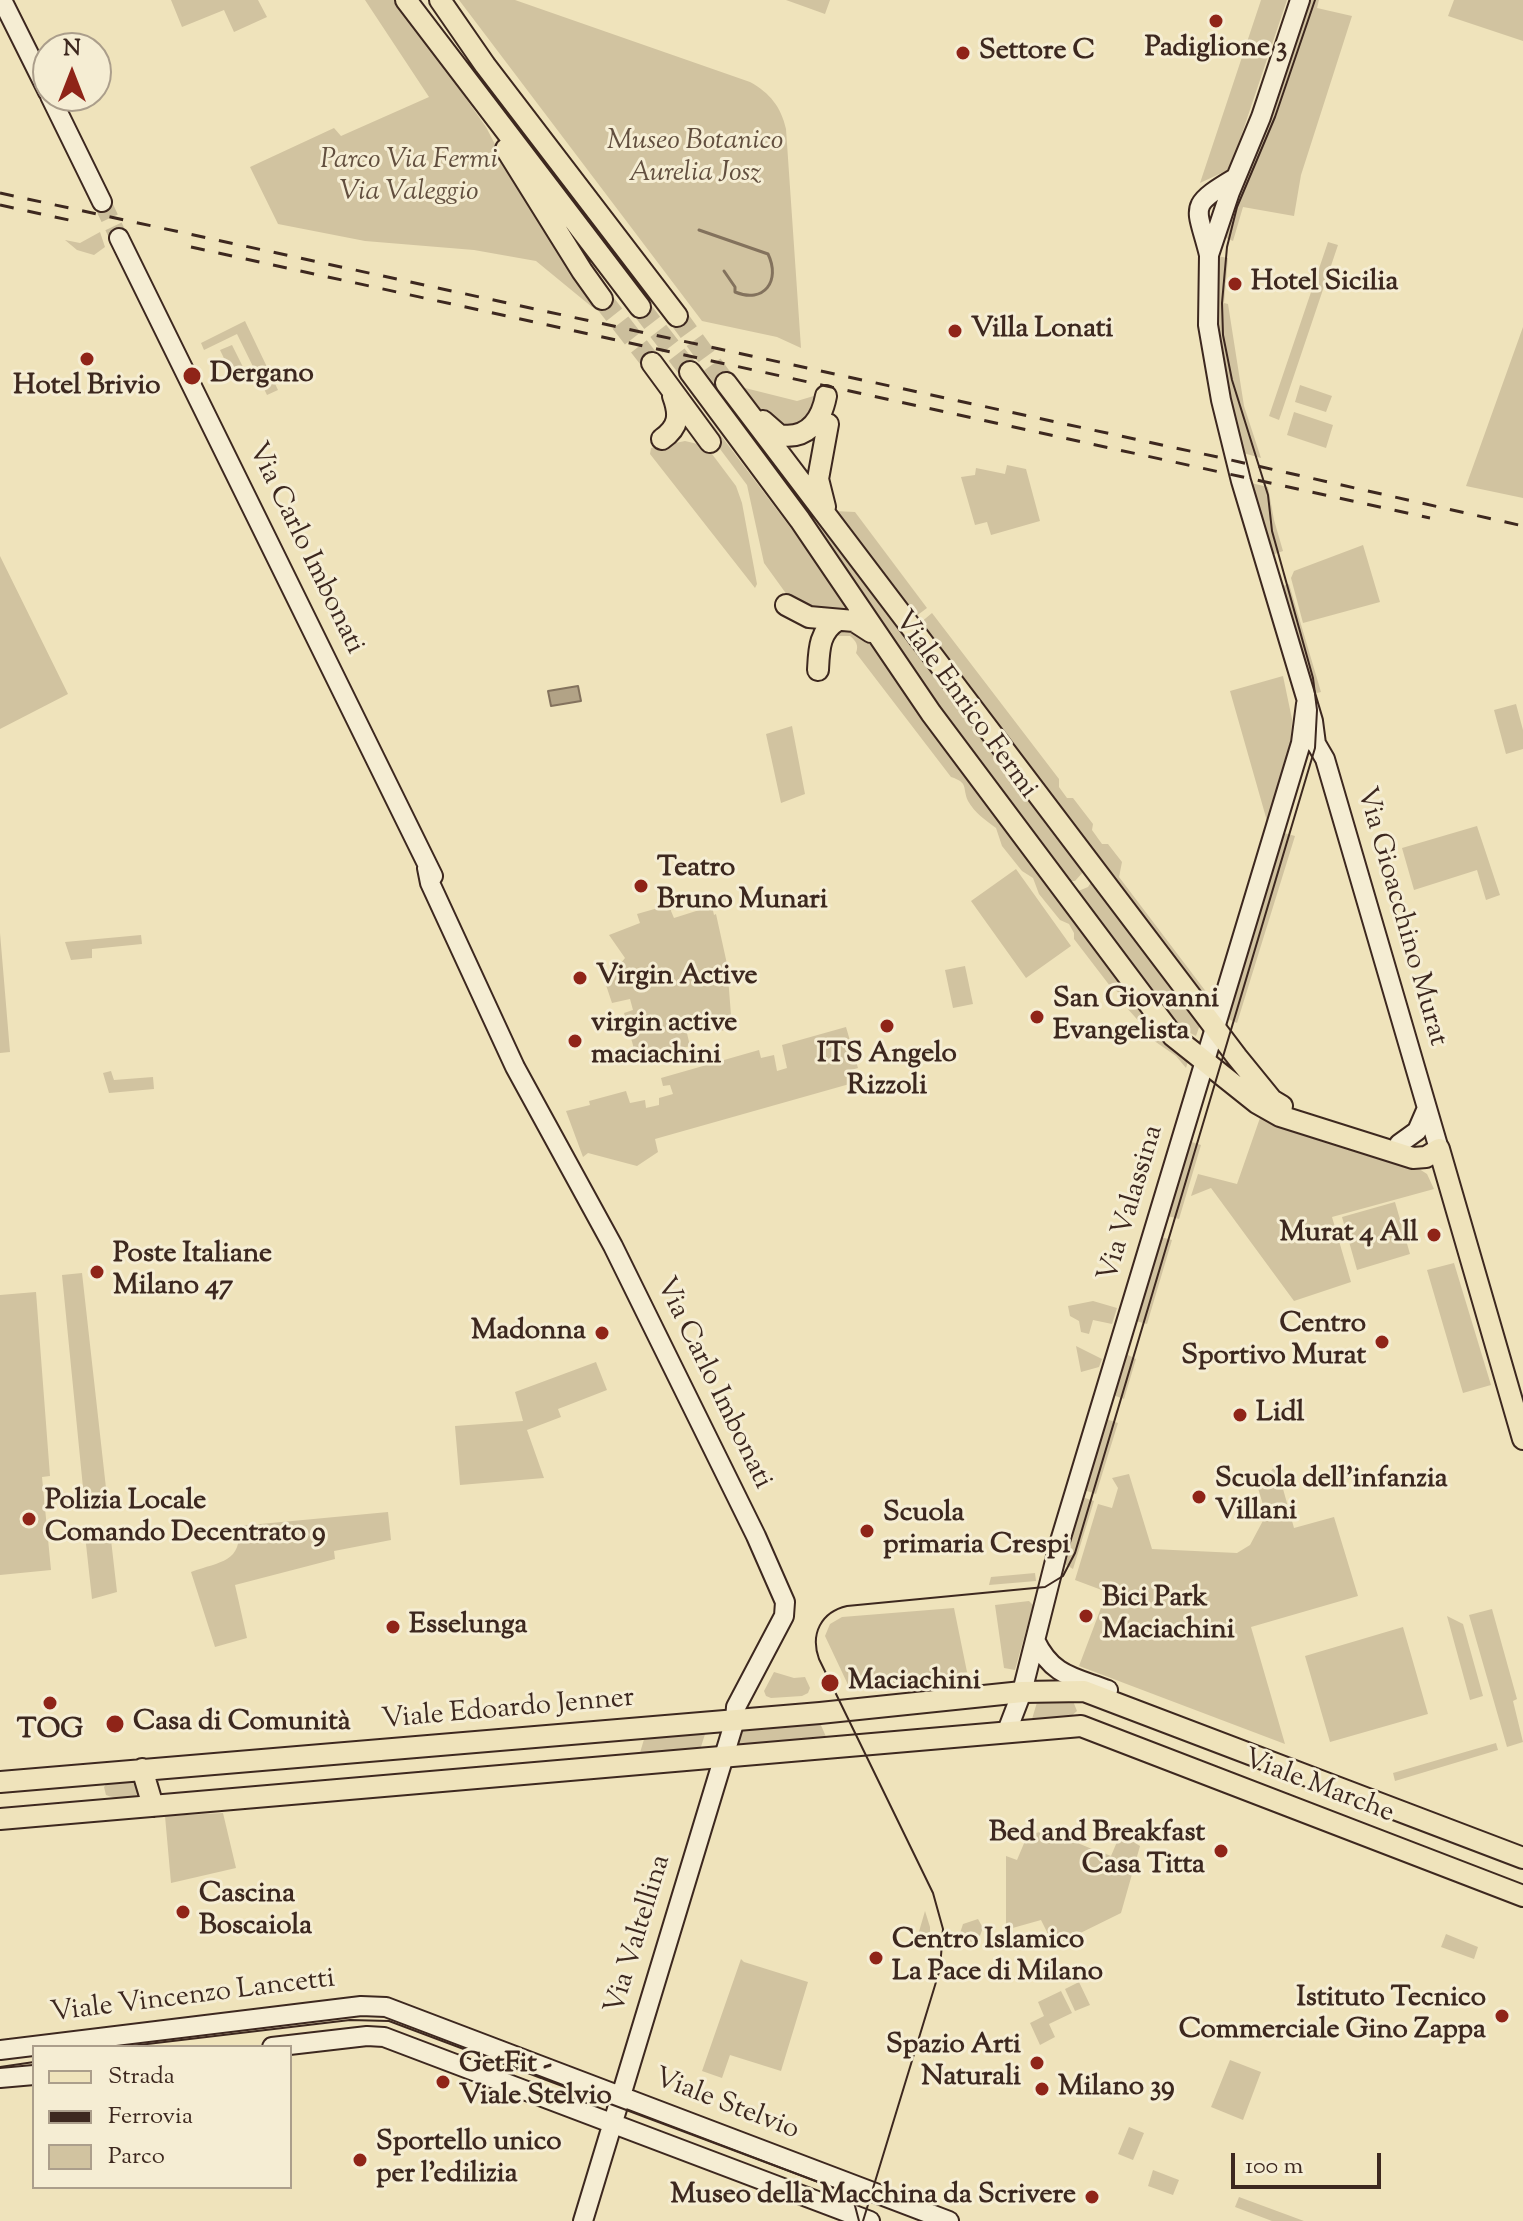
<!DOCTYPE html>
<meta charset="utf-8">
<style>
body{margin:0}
#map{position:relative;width:1523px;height:2221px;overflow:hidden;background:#efe3bb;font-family:"Sorts Mill Goudy",serif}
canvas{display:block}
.legend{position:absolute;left:32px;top:2045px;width:260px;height:144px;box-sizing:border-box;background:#f5edd3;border:2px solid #ab9e8b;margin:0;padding:10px 14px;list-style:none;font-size:24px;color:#3d281f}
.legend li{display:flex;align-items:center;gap:16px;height:40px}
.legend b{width:40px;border:2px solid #ab9e8b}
.north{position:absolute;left:32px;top:32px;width:80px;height:80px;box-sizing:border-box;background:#f5edd3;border:2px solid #ab9e8b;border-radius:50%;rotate:0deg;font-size:22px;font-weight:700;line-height:32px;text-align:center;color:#3d281f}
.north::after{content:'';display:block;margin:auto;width:28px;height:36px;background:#8f2418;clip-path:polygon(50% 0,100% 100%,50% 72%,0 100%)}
.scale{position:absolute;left:1231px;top:2153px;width:150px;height:36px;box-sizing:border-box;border:4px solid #3d281f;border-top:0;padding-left:10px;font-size:24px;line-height:28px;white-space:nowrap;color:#3d281f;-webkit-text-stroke:6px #f5edd3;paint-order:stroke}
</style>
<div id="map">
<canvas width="1523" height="2221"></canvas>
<ul class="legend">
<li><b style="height:10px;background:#efe3bb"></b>Strada</li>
<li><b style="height:10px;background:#3d281f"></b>Ferrovia</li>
<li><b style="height:22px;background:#d1c3a0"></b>Parco</li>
</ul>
<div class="north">N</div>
<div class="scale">100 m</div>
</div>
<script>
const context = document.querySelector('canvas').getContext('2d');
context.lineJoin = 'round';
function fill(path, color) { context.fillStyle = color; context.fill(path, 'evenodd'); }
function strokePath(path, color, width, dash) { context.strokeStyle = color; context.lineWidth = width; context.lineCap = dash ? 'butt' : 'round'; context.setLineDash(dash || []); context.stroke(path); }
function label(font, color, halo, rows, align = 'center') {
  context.font = font + ' "Sorts Mill Goudy",serif'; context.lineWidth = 6; context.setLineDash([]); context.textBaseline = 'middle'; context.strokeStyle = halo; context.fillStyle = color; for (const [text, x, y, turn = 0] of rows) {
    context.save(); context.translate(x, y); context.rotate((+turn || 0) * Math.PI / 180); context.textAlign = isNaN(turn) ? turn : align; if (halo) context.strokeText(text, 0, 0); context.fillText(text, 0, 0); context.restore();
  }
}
fill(new Path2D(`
 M 171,0 L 258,0 L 267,17 L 234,32 L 224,10 L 182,27 Z
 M 365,0 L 397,0 L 486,127 L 511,175 L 599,301 L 592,307 L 536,261 L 474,250 L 365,241 L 278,224 L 250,167 L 334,128 L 341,136 L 429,97 Z
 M 459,0 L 515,0 L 750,82 C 770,93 781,107 786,129 L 801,348 L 777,337 L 702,321 Z
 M 786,0 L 830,0 L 825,14 Z
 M 1261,0 L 1287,0 L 1230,169 L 1200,183 Z
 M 1306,0 L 1319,0 L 1317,8 L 1352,16 L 1301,175 L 1294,216 L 1243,207 L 1233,241 L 1221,236 Z
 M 1454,0 L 1523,0 L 1523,41 L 1448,16 Z
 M 100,232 L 105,247 L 94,255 L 77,250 L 65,240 L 80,243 Z
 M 1328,242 L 1338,245 L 1279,420 L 1269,416 Z
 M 1217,256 L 1228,258 L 1224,303 L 1228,304 L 1244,406 L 1261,458 L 1243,453 L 1227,394 L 1215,327 Z
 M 245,321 L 278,390 L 267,395 L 237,334 L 204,350 L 201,343 Z
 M 1523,327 L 1523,498 L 1466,486 Z
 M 232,345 L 248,377 L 236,383 L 220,350 Z
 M 661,356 L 857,616 L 822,615 L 790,599 L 764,563 L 747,485 L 654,361 Z
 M 700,365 L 1084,871 L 1075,881 L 1066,881 L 1061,877 L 694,369 Z
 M 1300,385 L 1332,396 L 1326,412 L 1295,402 Z
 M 741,387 L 797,401 L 817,395 C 813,410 801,418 798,430 L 768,422 Z
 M 1294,412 L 1333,425 L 1326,448 L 1287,435 Z
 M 685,441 L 706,446 L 736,486 L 742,503 L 757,584 L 755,588 L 650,454 L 651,448 Z
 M 1007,465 L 1026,469 L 1040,521 L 991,535 L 987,522 L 975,525 L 961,477 L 975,475 L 976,468 L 1005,474 Z
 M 1251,483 L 1268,487 L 1274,520 L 1283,551 L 1272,555 L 1268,549 Z
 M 834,511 L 855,512 L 927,608 L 915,617 Z
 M 1363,545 L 1380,602 L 1303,623 L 1291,578 L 1294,571 Z
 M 0,556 L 68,694 L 0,729 Z
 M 1289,584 L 1321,692 L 1309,695 L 1279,587 Z
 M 932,613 L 1059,779 L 1059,787 L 1067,798 L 1073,798 L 1093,824 L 1092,830 L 1102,844 L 1108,844 L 1122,862 L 1119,877 L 1207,993 L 1205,995 L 1200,993 L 1005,742 L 967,684 L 920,623 Z
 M 840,626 L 874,641 L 1189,1058 L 1186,1068 L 1176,1056 L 1150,1038 L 1144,1027 L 1126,1007 L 1123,996 L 1110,986 L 1074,939 L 1074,933 L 1069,924 L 1060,920 L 1039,894 L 1033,878 L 1022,871 L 1002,846 L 996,828 C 985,820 975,813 968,801 C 962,787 969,783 951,777 L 856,653 C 859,645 856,641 850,636 L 839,636 L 833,630 Z
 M 1283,676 L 1292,719 L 1291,745 L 1267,821 L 1230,691 Z
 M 1516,704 L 1523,730 L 1523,749 L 1506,754 L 1494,710 Z
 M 792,726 L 805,794 L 781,803 L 766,734 Z
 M 1477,826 L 1500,895 L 1486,900 L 1477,870 L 1414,890 L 1402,848 Z
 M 1284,833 L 1295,836 L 1237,1023 L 1228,1019 Z
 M 1016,869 L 1071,946 L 1026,978 L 971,901 Z
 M 1092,881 L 1202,1019 L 1196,1036 L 1175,1025 L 1076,892 L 1088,887 Z
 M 672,904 L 671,911 L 674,918 L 712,906 L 714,915 L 716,914 L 727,964 L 732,1028 L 721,1031 L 717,1020 L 686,1029 L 690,1046 L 646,1057 L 647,1063 L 642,1064 L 636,1056 L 624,1013 L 633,1010 L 630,999 L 612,1003 L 605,982 L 625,958 L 609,935 L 640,923 L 637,914 Z
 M 0,933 L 10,1052 L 0,1053 Z
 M 141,935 L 142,944 L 92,949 L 92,958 L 71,960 L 65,942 Z
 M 965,966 L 973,1004 L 953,1008 L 945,970 Z
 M 846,1027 L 858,1068 L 851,1070 L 853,1083 L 655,1139 L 658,1152 L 637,1166 L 588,1153 L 583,1157 L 566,1111 L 590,1105 L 589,1101 L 626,1091 L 630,1103 L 645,1100 L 646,1108 L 659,1105 L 659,1098 L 673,1094 L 670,1085 L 663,1086 L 661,1078 L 759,1050 L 761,1058 L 774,1055 L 777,1071 L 787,1068 L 782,1045 Z
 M 111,1071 L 114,1080 L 153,1077 L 154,1089 L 109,1093 L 103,1073 Z
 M 1261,1115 L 1413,1165 L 1427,1174 L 1434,1189 L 1332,1217 L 1351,1282 L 1294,1301 L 1211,1188 L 1191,1196 L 1198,1174 L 1237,1184 Z
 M 1189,1138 L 1192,1139 L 1192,1142 L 1201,1145 L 1179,1219 L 1164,1215 Z
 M 1395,1202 L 1410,1254 L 1357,1270 L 1342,1217 Z
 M 1157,1236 L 1172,1240 L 1147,1324 L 1132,1320 Z
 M 1454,1263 L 1491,1385 L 1463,1393 L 1427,1270 Z
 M 82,1273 L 108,1506 L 85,1508 L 62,1275 Z
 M 36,1292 L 50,1476 L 42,1477 L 51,1570 L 0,1575 L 0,1295 Z
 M 1093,1301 L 1117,1308 L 1112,1324 L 1093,1320 L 1089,1334 L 1081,1332 L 1079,1321 L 1070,1316 L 1068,1306 Z
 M 1076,1346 L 1102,1359 L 1099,1367 L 1081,1372 Z
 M 1122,1352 L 1136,1359 L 1124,1399 L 1113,1395 Z
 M 596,1362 L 607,1390 L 558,1409 L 561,1417 L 527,1430 L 544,1478 L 460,1485 L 455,1426 L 523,1421 L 515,1392 Z
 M 1106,1419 L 1118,1423 L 1096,1494 L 1081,1489 Z
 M 1276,1464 L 1294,1528 L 1334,1517 L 1358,1596 L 1251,1627 L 1285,1744 L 1079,1666 L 1107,1592 L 1075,1580 L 1098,1504 L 1112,1508 L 1118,1488 L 1112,1478 L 1129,1474 L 1152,1549 L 1237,1553 L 1250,1545 L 1266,1515 L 1255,1478 L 1269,1474 Z
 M 1079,1496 L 1094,1501 L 1073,1569 L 1063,1563 Z
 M 388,1512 L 391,1540 L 334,1551 L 335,1559 L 235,1585 L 247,1638 L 215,1647 L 191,1572 C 221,1561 242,1563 239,1526 Z
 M 110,1531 L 117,1592 L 92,1599 L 85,1535 Z
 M 1035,1573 L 1036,1581 L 989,1585 L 991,1577 Z
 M 1029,1601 L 1033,1605 L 1015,1670 L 1004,1668 L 995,1605 Z
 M 954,1608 L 967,1672 L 960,1680 L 850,1689 L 825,1636 L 830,1624 L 842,1617 Z
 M 1492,1609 L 1517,1699 L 1513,1701 L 1523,1742 L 1507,1747 L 1469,1615 Z
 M 1447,1616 L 1463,1624 L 1483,1696 L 1470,1700 Z
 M 1403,1627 L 1428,1714 L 1330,1742 L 1305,1656 Z
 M 774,1672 L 794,1678 L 805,1677 L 810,1688 L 808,1693 L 802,1696 L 771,1698 L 766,1696 L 764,1691 Z
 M 1038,1699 L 1073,1701 L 1077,1711 L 1070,1717 L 1032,1719 Z
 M 820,1723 L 827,1739 L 741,1746 L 737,1743 L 742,1730 Z
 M 706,1731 L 700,1750 L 639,1756 L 645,1736 Z
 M 1496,1743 L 1498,1750 L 1395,1781 L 1393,1773 Z
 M 119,1780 L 136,1784 L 139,1793 C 132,1799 115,1799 106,1795 L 104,1787 L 109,1781 Z
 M 223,1813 L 236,1868 L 171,1883 L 165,1816 Z
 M 1122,1830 L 1137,1836 L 1135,1843 L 1140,1846 L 1121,1913 L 1054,1946 L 1041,1920 L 1009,1929 L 1006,1924 L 1006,1856 L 1017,1860 L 1025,1841 L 1032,1843 L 1035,1833 L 1046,1831 L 1063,1838 L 1062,1842 L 1065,1844 L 1068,1839 L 1092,1849 L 1090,1854 L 1093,1855 L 1096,1850 L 1111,1856 Z
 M 925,1911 L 930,1927 L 930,1947 L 923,1948 L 918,1935 Z
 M 978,1919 L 983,1928 L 977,1943 L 962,1941 L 960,1933 L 963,1924 Z
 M 1446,1934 L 1478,1947 L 1474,1959 L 1441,1947 Z
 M 741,1959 L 744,1962 L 808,1982 L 781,2071 L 730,2055 L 722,2078 L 702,2071 Z
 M 1079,1982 L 1090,2005 L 1075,2011 L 1065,1989 Z
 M 1061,1991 L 1072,2013 L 1049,2024 L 1055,2037 L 1040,2045 L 1030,2023 L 1044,2016 L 1038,2002 Z
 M 1230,2060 L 1261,2072 L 1243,2120 L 1211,2107 Z
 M 1129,2127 L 1144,2133 L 1133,2160 L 1118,2154 Z
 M 1153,2170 L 1179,2180 L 1173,2195 L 1148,2186 Z
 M 1239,2197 L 1304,2221 L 1272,2221 L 1235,2207 Z`), '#d1c3a0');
const water = new Path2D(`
 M 578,686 L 581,701 L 551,706 L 548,691 Z`);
fill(water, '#b2a386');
strokePath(water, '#83725d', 2);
strokePath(new Path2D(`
 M 699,230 L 768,254 C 781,281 764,304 735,292 L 735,287 L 724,271`), '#83725d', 3);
strokePath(new Path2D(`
 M 102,202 L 119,238`), '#cbbe9c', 18, [18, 9]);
strokePath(new Path2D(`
 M 602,299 L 652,363
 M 640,307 L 690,372
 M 677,316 L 726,383`), '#cbbe9c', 20, [20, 10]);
const secondary = new Path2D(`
 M 2,0 L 48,92
 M 1300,0 L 1261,117 L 1230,192 L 1209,255 L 1208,325 L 1221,400 L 1241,481 L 1313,721 L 1316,744
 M 50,96 L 102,202
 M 119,238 L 433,876
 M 1209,255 C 1197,206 1186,207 1235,178
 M 1311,735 L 1325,759 L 1439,1149
 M 427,868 L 430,883 L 515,1067 L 613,1246 L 756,1536 L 785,1602 L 784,1616 L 736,1707 L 735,1720 L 583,2221
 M 1399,1144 L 1417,1131 L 1427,1108
 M 1035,1640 C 1052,1676 1074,1677 1108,1690
 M 1007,1731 L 1022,1692 L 1060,1541 L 1301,743 L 1306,704
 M 272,2047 L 367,2036 L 384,2037 L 870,2221
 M 0,2050 L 361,2006 L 386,2007 L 949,2221
 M 0,2078 L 34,2075`);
const primary = new Path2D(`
 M 406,0 L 640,307
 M 440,0 L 485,65 L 677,316
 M 506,149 L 582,271 L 602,299
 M 652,363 L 710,442
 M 690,372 L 800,520 L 931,713 L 1173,1036 L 1257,1103 L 1280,1116 L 1413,1158 L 1426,1157 L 1439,1149
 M 726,383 L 1237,1057 L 1272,1100 L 1282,1106
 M 763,421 L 779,435 C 806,440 821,422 826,396
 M 662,439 C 679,427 680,415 673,396
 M 825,507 L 818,479 L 828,424
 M 786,605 L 809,617 L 854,621 L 871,632
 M 818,670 C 819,650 819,631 838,620
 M 1439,1149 L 1523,1439
 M 142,1769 L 153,1806
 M 0,1782 L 820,1713 L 1022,1692 L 1084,1691 L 1523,1858
 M 0,1819 L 1081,1726 L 1523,1896`);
strokePath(secondary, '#3d281f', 22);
strokePath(primary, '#3d281f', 24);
strokePath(secondary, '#f5edd3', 18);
strokePath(primary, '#efe3bb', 20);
strokePath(new Path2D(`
 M 122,2047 L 350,2020 L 389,2021 L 837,2189 L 854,2202 L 859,2221
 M 0,2067 L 34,2062
 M 863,2221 L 940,1969 L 943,1929 L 933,1893 L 819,1659 C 810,1634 821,1612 847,1606 L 1045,1587 L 1063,1576 L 1075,1553 L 1315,748 L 1317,710 L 1313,678 L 1272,531 L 1268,495 L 1232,380 L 1223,335 L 1222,303 L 1227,247 L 1237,207 L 1275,117 L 1315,0`), '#3d281f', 2);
strokePath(new Path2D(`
 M 0,193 L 1222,458 L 1523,526
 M 0,205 L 78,222
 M 191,247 L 1430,518`), '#3d281f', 3, [14, 14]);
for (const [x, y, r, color] of [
 [1216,21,8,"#8f2418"],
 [963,53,8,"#8f2418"],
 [1235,284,8,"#8f2418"],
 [955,331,8,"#8f2418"],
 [87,359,8,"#8f2418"],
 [192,376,10,"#8f2418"],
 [641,886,8,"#8f2418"],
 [580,978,8,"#8f2418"],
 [1037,1017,8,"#8f2418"],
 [887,1026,8,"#8f2418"],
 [575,1041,8,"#8f2418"],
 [1434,1235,8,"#8f2418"],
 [97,1272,8,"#8f2418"],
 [602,1333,8,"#8f2418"],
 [1382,1342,8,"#8f2418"],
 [1240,1415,8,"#8f2418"],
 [1199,1497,8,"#8f2418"],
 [29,1519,8,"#8f2418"],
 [867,1531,8,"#8f2418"],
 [1086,1616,8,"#8f2418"],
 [393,1627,8,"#8f2418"],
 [830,1683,10,"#8f2418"],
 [50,1703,8,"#8f2418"],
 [115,1724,10,"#8f2418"],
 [1221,1851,8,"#8f2418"],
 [183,1912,8,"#8f2418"],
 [876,1958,8,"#8f2418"],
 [1502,2016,8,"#8f2418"],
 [1037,2063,8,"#8f2418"],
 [443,2082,8,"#8f2418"],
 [1042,2089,8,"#8f2418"],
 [360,2160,8,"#8f2418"],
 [1092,2197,8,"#8f2418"]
]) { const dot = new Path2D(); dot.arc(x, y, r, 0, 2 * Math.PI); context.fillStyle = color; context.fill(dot); strokePath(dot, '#f5edd3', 3); }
label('bold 28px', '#3d281f', '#f5edd3', [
 ["Padiglione 3",1216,50,"center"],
 ["Settore C",979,53],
 ["Hotel Sicilia",1251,284],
 ["Villa Lonati",971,331],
 ["Dergano",210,376],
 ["Hotel Brivio",87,388,"center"],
 ["Teatro",657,870],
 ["Bruno Munari",657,902],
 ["Virgin Active",596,978],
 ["San Giovanni",1053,1001],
 ["Evangelista",1053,1033],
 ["virgin active",591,1025],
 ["maciachini",591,1057],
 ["ITS Angelo",887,1056,"center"],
 ["Rizzoli",887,1088,"center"],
 ["Murat 4 All",1418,1235,"right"],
 ["Poste Italiane",113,1256],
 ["Milano 47",113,1288],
 ["Centro",1366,1326,"right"],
 ["Sportivo Murat",1366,1358,"right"],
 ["Madonna",586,1333,"right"],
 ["Lidl",1256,1415],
 ["Scuola dell'infanzia",1215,1481],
 ["Villani",1215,1513],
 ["Polizia Locale",45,1503],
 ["Comando Decentrato 9",45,1535],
 ["Scuola",883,1515],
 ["primaria Crespi",883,1547],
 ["Bici Park",1102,1600],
 ["Maciachini",1102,1632],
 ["Esselunga",409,1627],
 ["Maciachini",848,1683],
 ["Casa di Comunità",133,1724],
 ["TOG",50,1732,"center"],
 ["Bed and Breakfast",1205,1835,"right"],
 ["Casa Titta",1205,1867,"right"],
 ["Cascina",199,1896],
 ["Boscaiola",199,1928],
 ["Centro Islamico",892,1942],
 ["La Pace di Milano",892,1974],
 ["Istituto Tecnico",1486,2000,"right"],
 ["Commerciale Gino Zappa",1486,2032,"right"],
 ["Spazio Arti",1021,2047,"right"],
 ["Naturali",1021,2079,"right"],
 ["GetFit -",459,2066],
 ["Viale Stelvio",459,2098],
 ["Milano 39",1058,2089],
 ["Sportello unico",376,2144],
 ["per l'edilizia",376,2176],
 ["Museo della Macchina da Scrivere",1076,2197,"right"]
], 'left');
label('italic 28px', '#624f3f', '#f5edd3', [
 ["Museo Botanico",695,143],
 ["Aurelia Josz",695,175],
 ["Parco Via Fermi",409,162],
 ["Via Valeggio",409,194]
]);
label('28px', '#3d281f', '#f5edd3', [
 ["Via Carlo Imbonati",304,549,64],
 ["Viale Enrico Fermi",964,706,54],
 ["Via Gioacchino Murat",1400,917,74],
 ["Via Valassina",1133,1204,-73],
 ["Via Carlo Imbonati",712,1384,64],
 ["Viale Edoardo Jenner",508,1711,-5],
 ["Viale Marche",1318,1788,21],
 ["Via Valtellina",640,1935,-73],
 ["Viale Vincenzo Lancetti",193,1998,-7],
 ["Viale Stelvio",726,2106,21]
]);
</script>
